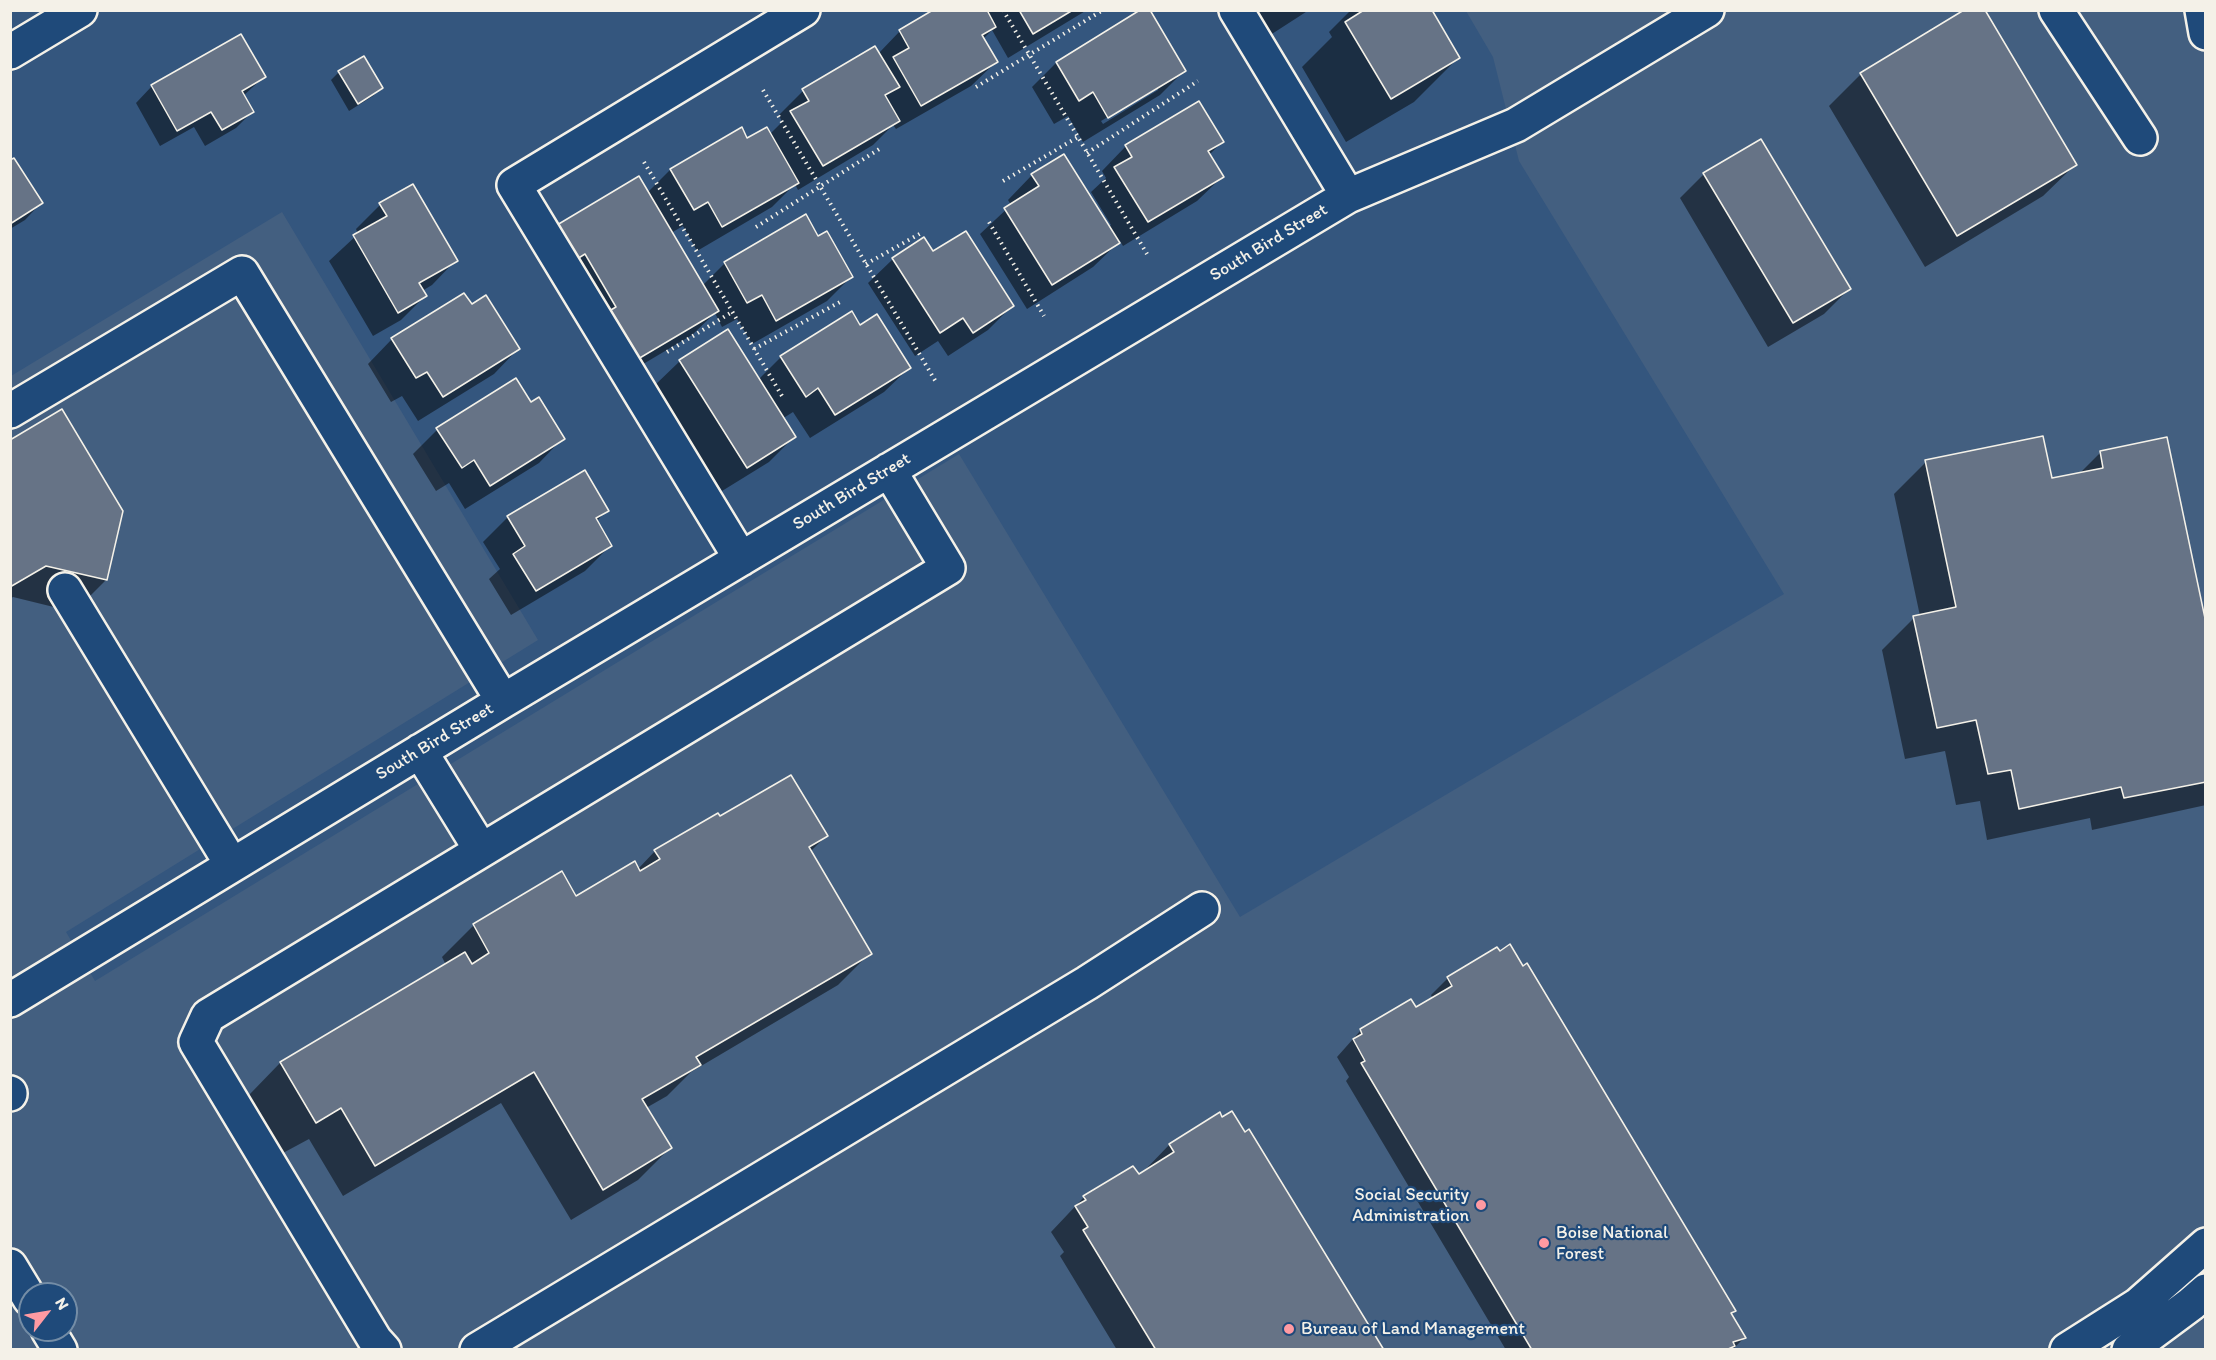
<!DOCTYPE html>
<style>
body{margin:0}
#map{position:relative;width:2216px;height:1360px;overflow:hidden;background:#34567e;font-family:Itim,sans-serif}
canvas{display:block}
.frame{position:absolute;inset:0;border:12px solid #f4f1e8;pointer-events:none}
.north{position:absolute;left:18px;top:1282px;width:60px;height:60px;box-sizing:border-box;background:#1f4a7a;border:2px solid #748da6;border-radius:50%;rotate:59deg;font-size:16px;font-weight:700;line-height:24px;text-align:center;color:#f4f1e8}
.north::after{content:'';display:block;margin:auto;width:21px;height:27px;background:#ff9aa2;clip-path:polygon(50% 0,100% 100%,50% 72%,0 100%)}
</style>
<div id="map">
<canvas width="2216" height="1360"></canvas>
<div class="frame"></div>
<div class="north">N</div>
</div>
<script>
const context = document.querySelector('canvas').getContext('2d');
context.lineJoin = 'round';
function fill(path, color) { context.fillStyle = color; context.fill(path, 'evenodd'); }
function strokePath(path, color, width, dash) { context.strokeStyle = color; context.lineWidth = width; context.lineCap = dash ? 'butt' : 'round'; context.setLineDash(dash || []); context.stroke(path); }
function label(font, color, halo, rows, align = 'center') {
  context.font = font + ' Itim,sans-serif'; context.lineWidth = 4.5; context.setLineDash([]); context.textBaseline = 'middle'; context.strokeStyle = halo; context.fillStyle = color; for (const [text, x, y, turn = 0] of rows) {
    context.save(); context.translate(x, y); context.rotate((+turn || 0) * Math.PI / 180); context.textAlign = isNaN(turn) ? turn : align; if (halo) context.strokeText(text, 0, 0); context.fillText(text, 0, 0); context.restore();
  }
}
fill(new Path2D(`
 M 1466,11 L 2205,11 L 2205,1349 L 11,1350 L 11,376 L 282,212 L 538,640 L 66,932 L 95,981 L 959,454 L 1240,917 L 1784,594 L 1519,161 L 1493,57 ZM 30,1294 L 66,1294 L 66,1330 L 30,1330 Z`), '#435f80');
fill(new Path2D(`
 M 936,10 L 1087,10 L 1008,58 L 992,30 L 983,39 L 996,62 L 971,86 L 896,129 L 893,125 L 873,145 L 798,190 L 795,184 L 772,207 L 697,251 L 683,226 L 671,233 L 702,286 L 725,263 L 818,238 L 851,277 L 827,301 L 752,344 L 737,319 L 722,327 L 715,313 L 692,335 L 613,382 L 586,337 L 592,331 L 560,277 L 552,282 L 533,251 L 558,226 L 647,193 L 670,170 L 741,129 L 747,140 L 769,135 L 782,122 L 779,115 L 803,91 L 878,54 L 900,31 Z
 M 1241,10 L 1309,10 L 1261,41 Z
 M 1351,10 L 1430,10 L 1458,58 L 1414,102 L 1346,142 L 1302,67 L 1332,37 L 1329,32 Z
 M 363,58 L 381,88 L 373,96 L 349,111 L 331,80 L 339,72 Z
 M 1056,63 L 1184,71 L 1160,95 L 1083,142 L 1068,116 L 1054,124 L 1032,87 ZM 1158,87 L 1158,90 L 1103,124 L 1101,121 Z
 M 1861,74 L 2075,165 L 2043,196 L 1925,267 L 1829,106 Z
 M 264,77 L 243,96 L 252,112 L 236,128 L 205,146 L 194,127 L 160,146 L 136,103 L 152,86 Z
 M 1222,142 L 1209,155 L 1222,177 L 1197,201 L 1123,246 L 1120,241 L 1093,267 L 1027,309 L 980,234 L 1011,205 L 1008,200 L 1032,175 L 1108,227 L 1111,225 L 1091,192 L 1106,178 L 1102,171 L 1126,146 Z
 M 10,162 L 41,203 L 25,220 L 10,229 Z
 M 1704,174 L 1849,289 L 1824,314 L 1768,347 L 1680,198 Z
 M 380,205 L 456,260 L 432,285 L 422,291 L 425,296 L 401,320 L 373,336 L 329,261 L 358,234 L 356,229 Z
 M 893,259 L 1012,306 L 988,330 L 948,356 L 938,341 L 915,356 L 868,283 Z
 M 471,306 L 518,349 L 494,374 L 418,421 L 402,396 L 391,402 L 368,364 L 392,339 Z
 M 859,327 L 909,368 L 884,392 L 810,438 L 793,412 L 782,419 L 794,437 L 769,462 L 722,491 L 655,385 L 680,361 L 758,380 L 781,357 Z
 M 530,404 L 563,438 L 539,463 L 465,509 L 449,483 L 436,491 L 413,454 L 437,430 Z
 M 10,442 L 106,580 L 74,612 L 13,597 L 10,599 Z
 M 2101,452 L 2206,631 L 2206,805 L 2092,830 L 2090,818 L 1987,840 L 1980,801 L 1956,805 L 1945,751 L 1905,759 L 1882,650 L 1914,618 L 1920,616 L 1894,494 L 1926,462 L 2051,480 L 2079,474 Z
 M 607,510 L 596,522 L 610,546 L 585,571 L 511,615 L 489,579 L 500,569 L 483,542 L 508,517 Z
 M 720,818 L 826,836 L 810,852 L 870,953 L 838,985 L 691,1072 L 667,1096 L 646,1108 L 670,1148 L 638,1180 L 571,1220 L 501,1103 L 343,1196 L 309,1139 L 283,1153 L 249,1095 L 280,1063 L 446,965 L 442,957 L 474,925 L 562,873 L 576,898 L 638,869 L 655,851 Z
 M 1497,949 L 1734,1310 L 1730,1314 L 1744,1338 L 1732,1350 L 1506,1350 L 1346,1081 L 1349,1077 L 1337,1057 L 1361,1030 L 1415,1009 L 1433,999 L 1431,995 L 1448,978 Z
 M 1219,1114 L 1382,1350 L 1117,1350 L 1060,1256 L 1064,1252 L 1051,1232 L 1084,1197 L 1138,1176 L 1146,1171 L 1145,1170 L 1169,1145 Z`), '#0007');
const building = new Path2D(`
 M 933,10 L 987,10 L 996,27 L 982,35 L 998,62 L 921,106 L 893,57 L 909,48 L 899,30 Z
 M 1019,10 L 1073,10 L 1033,34 Z
 M 1140,10 L 1150,10 L 1186,71 L 1108,118 L 1093,92 L 1079,101 L 1056,62 Z
 M 1364,10 L 1432,10 L 1460,58 L 1391,99 L 1345,22 Z
 M 1964,10 L 1985,10 L 2077,165 L 1957,236 L 1860,73 Z
 M 241,34 L 266,77 L 242,91 L 254,112 L 222,130 L 211,112 L 177,131 L 151,85 Z
 M 875,46 L 900,87 L 885,95 L 900,121 L 823,166 L 790,111 L 809,101 L 802,89 Z
 M 364,56 L 383,88 L 358,104 L 338,71 Z
 M 1199,101 L 1224,142 L 1208,151 L 1224,177 L 1148,222 L 1114,167 L 1132,157 L 1125,145 Z
 M 742,127 L 747,138 L 767,127 L 799,183 L 722,227 L 708,202 L 694,210 L 670,169 Z
 M 1761,139 L 1851,289 L 1793,323 L 1703,173 Z
 M 1064,154 L 1120,243 L 1052,285 L 1004,208 L 1039,186 L 1031,174 Z
 M 14,158 L 43,203 L 10,224 L 10,160 Z
 M 639,176 L 719,311 L 638,359 L 609,311 L 616,307 L 585,254 L 577,259 L 557,225 Z
 M 413,184 L 458,261 L 419,283 L 427,296 L 398,313 L 353,235 L 387,216 L 379,203 Z
 M 806,214 L 818,236 L 827,231 L 853,277 L 776,321 L 762,295 L 747,303 L 724,262 Z
 M 966,231 L 1014,306 L 973,333 L 963,318 L 940,333 L 892,258 L 924,237 L 933,251 Z
 M 464,293 L 472,304 L 486,295 L 520,349 L 443,397 L 427,372 L 416,378 L 391,338 Z
 M 852,311 L 860,325 L 877,314 L 911,368 L 835,415 L 818,388 L 806,397 L 780,356 Z
 M 728,329 L 796,437 L 747,468 L 679,360 Z
 M 516,378 L 531,402 L 539,397 L 565,439 L 490,486 L 474,460 L 462,468 L 436,428 Z
 M 62,409 L 123,511 L 107,580 L 46,566 L 10,587 L 10,440 Z
 M 2043,436 L 2052,478 L 2103,468 L 2100,451 L 2167,437 L 2206,623 L 2206,782 L 2124,798 L 2121,787 L 2019,809 L 2011,770 L 1988,774 L 1976,720 L 1937,728 L 1913,616 L 1956,607 L 1925,460 Z
 M 585,470 L 609,511 L 596,518 L 612,546 L 536,591 L 513,554 L 525,546 L 507,516 Z
 M 791,775 L 828,836 L 809,847 L 872,954 L 696,1057 L 701,1065 L 642,1099 L 672,1148 L 603,1190 L 534,1072 L 375,1166 L 341,1108 L 316,1123 L 280,1062 L 465,952 L 472,964 L 489,953 L 473,924 L 562,871 L 576,896 L 635,861 L 640,871 L 660,859 L 654,850 L 718,813 L 720,816 Z
 M 1510,944 L 1523,966 L 1527,963 L 1736,1311 L 1731,1313 L 1746,1338 L 1733,1342 L 1735,1346 L 1726,1350 L 1532,1350 L 1361,1063 L 1365,1061 L 1353,1039 L 1362,1034 L 1360,1029 L 1411,999 L 1416,1007 L 1452,986 L 1447,977 L 1497,947 L 1500,951 Z
 M 1232,1111 L 1245,1132 L 1249,1129 L 1384,1350 L 1156,1350 L 1083,1230 L 1088,1227 L 1075,1206 L 1086,1200 L 1083,1196 L 1133,1166 L 1139,1174 L 1174,1152 L 1169,1144 L 1220,1112 L 1222,1117 Z`);
fill(building, '#667386');
strokePath(building, '#f4f1e8', 1.5);
const minor = new Path2D(`
 M 1236,10 L 1348,196
 M 2056,10 L 2140,138
 M 2202,10 L 2206,33
 M 10,52 L 80,10
 M 10,411 L 242,273 L 503,701
 M 741,559 L 514,185 L 803,10
 M 65,590 L 232,865
 M 420,751 L 481,850
 M 10,1000 L 503,701 L 1348,196 L 1516,125 L 1707,10
 M 10,1093 L 10,1094
 M 10,1266 L 30,1299
 M 48,1330 L 60,1350
 M 384,1350 L 375,1340 L 196,1042 L 208,1016 L 948,568 L 889,470
 M 477,1350 L 1087,983 L 1202,909
 M 2067,1350 L 2138,1305 L 2206,1245
 M 2129,1350 L 2191,1304 L 2206,1291`);
strokePath(minor, '#f4f1e8', 38);
strokePath(new Path2D(`
 M 1003,10 L 1147,254
 M 976,87 L 1103,10
 M 763,90 L 936,382
 M 1087,153 L 1198,81
 M 644,162 L 782,396
 M 1003,181 L 1078,137
 M 989,222 L 1044,316
 M 756,227 L 881,148
 M 866,264 L 923,232
 M 754,349 L 840,302
 M 667,352 L 732,312`), '#f4f1e8', 4, [1.5, 4.5]);
strokePath(minor, '#1f4a7a', 33);
for (const [x, y, r, color] of [
 [1481,1205,6,"#ff9aa2"],
 [1544,1243,6,"#ff9aa2"],
 [1289,1329,6,"#ff9aa2"]
]) { const dot = new Path2D(); dot.arc(x, y, r, 0, 2 * Math.PI); context.fillStyle = color; context.fill(dot); strokePath(dot, '#1f4a7a', 2); }
label('18px', '#f4f1e8', '#1f4a7a', [
 ["South Bird Street",1269,243,-31],
 ["South Bird Street",852,492,-31],
 ["South Bird Street",435,742,-31]
]);
label('18px', '#f4f1e8', '#1f4a7a', [
 ["Social Security",1469,1195,"right"],
 ["Administration",1469,1216,"right"],
 ["Boise National",1556,1233],
 ["Forest",1556,1254],
 ["Bureau of Land Management",1301,1329]
], 'left');
</script>
